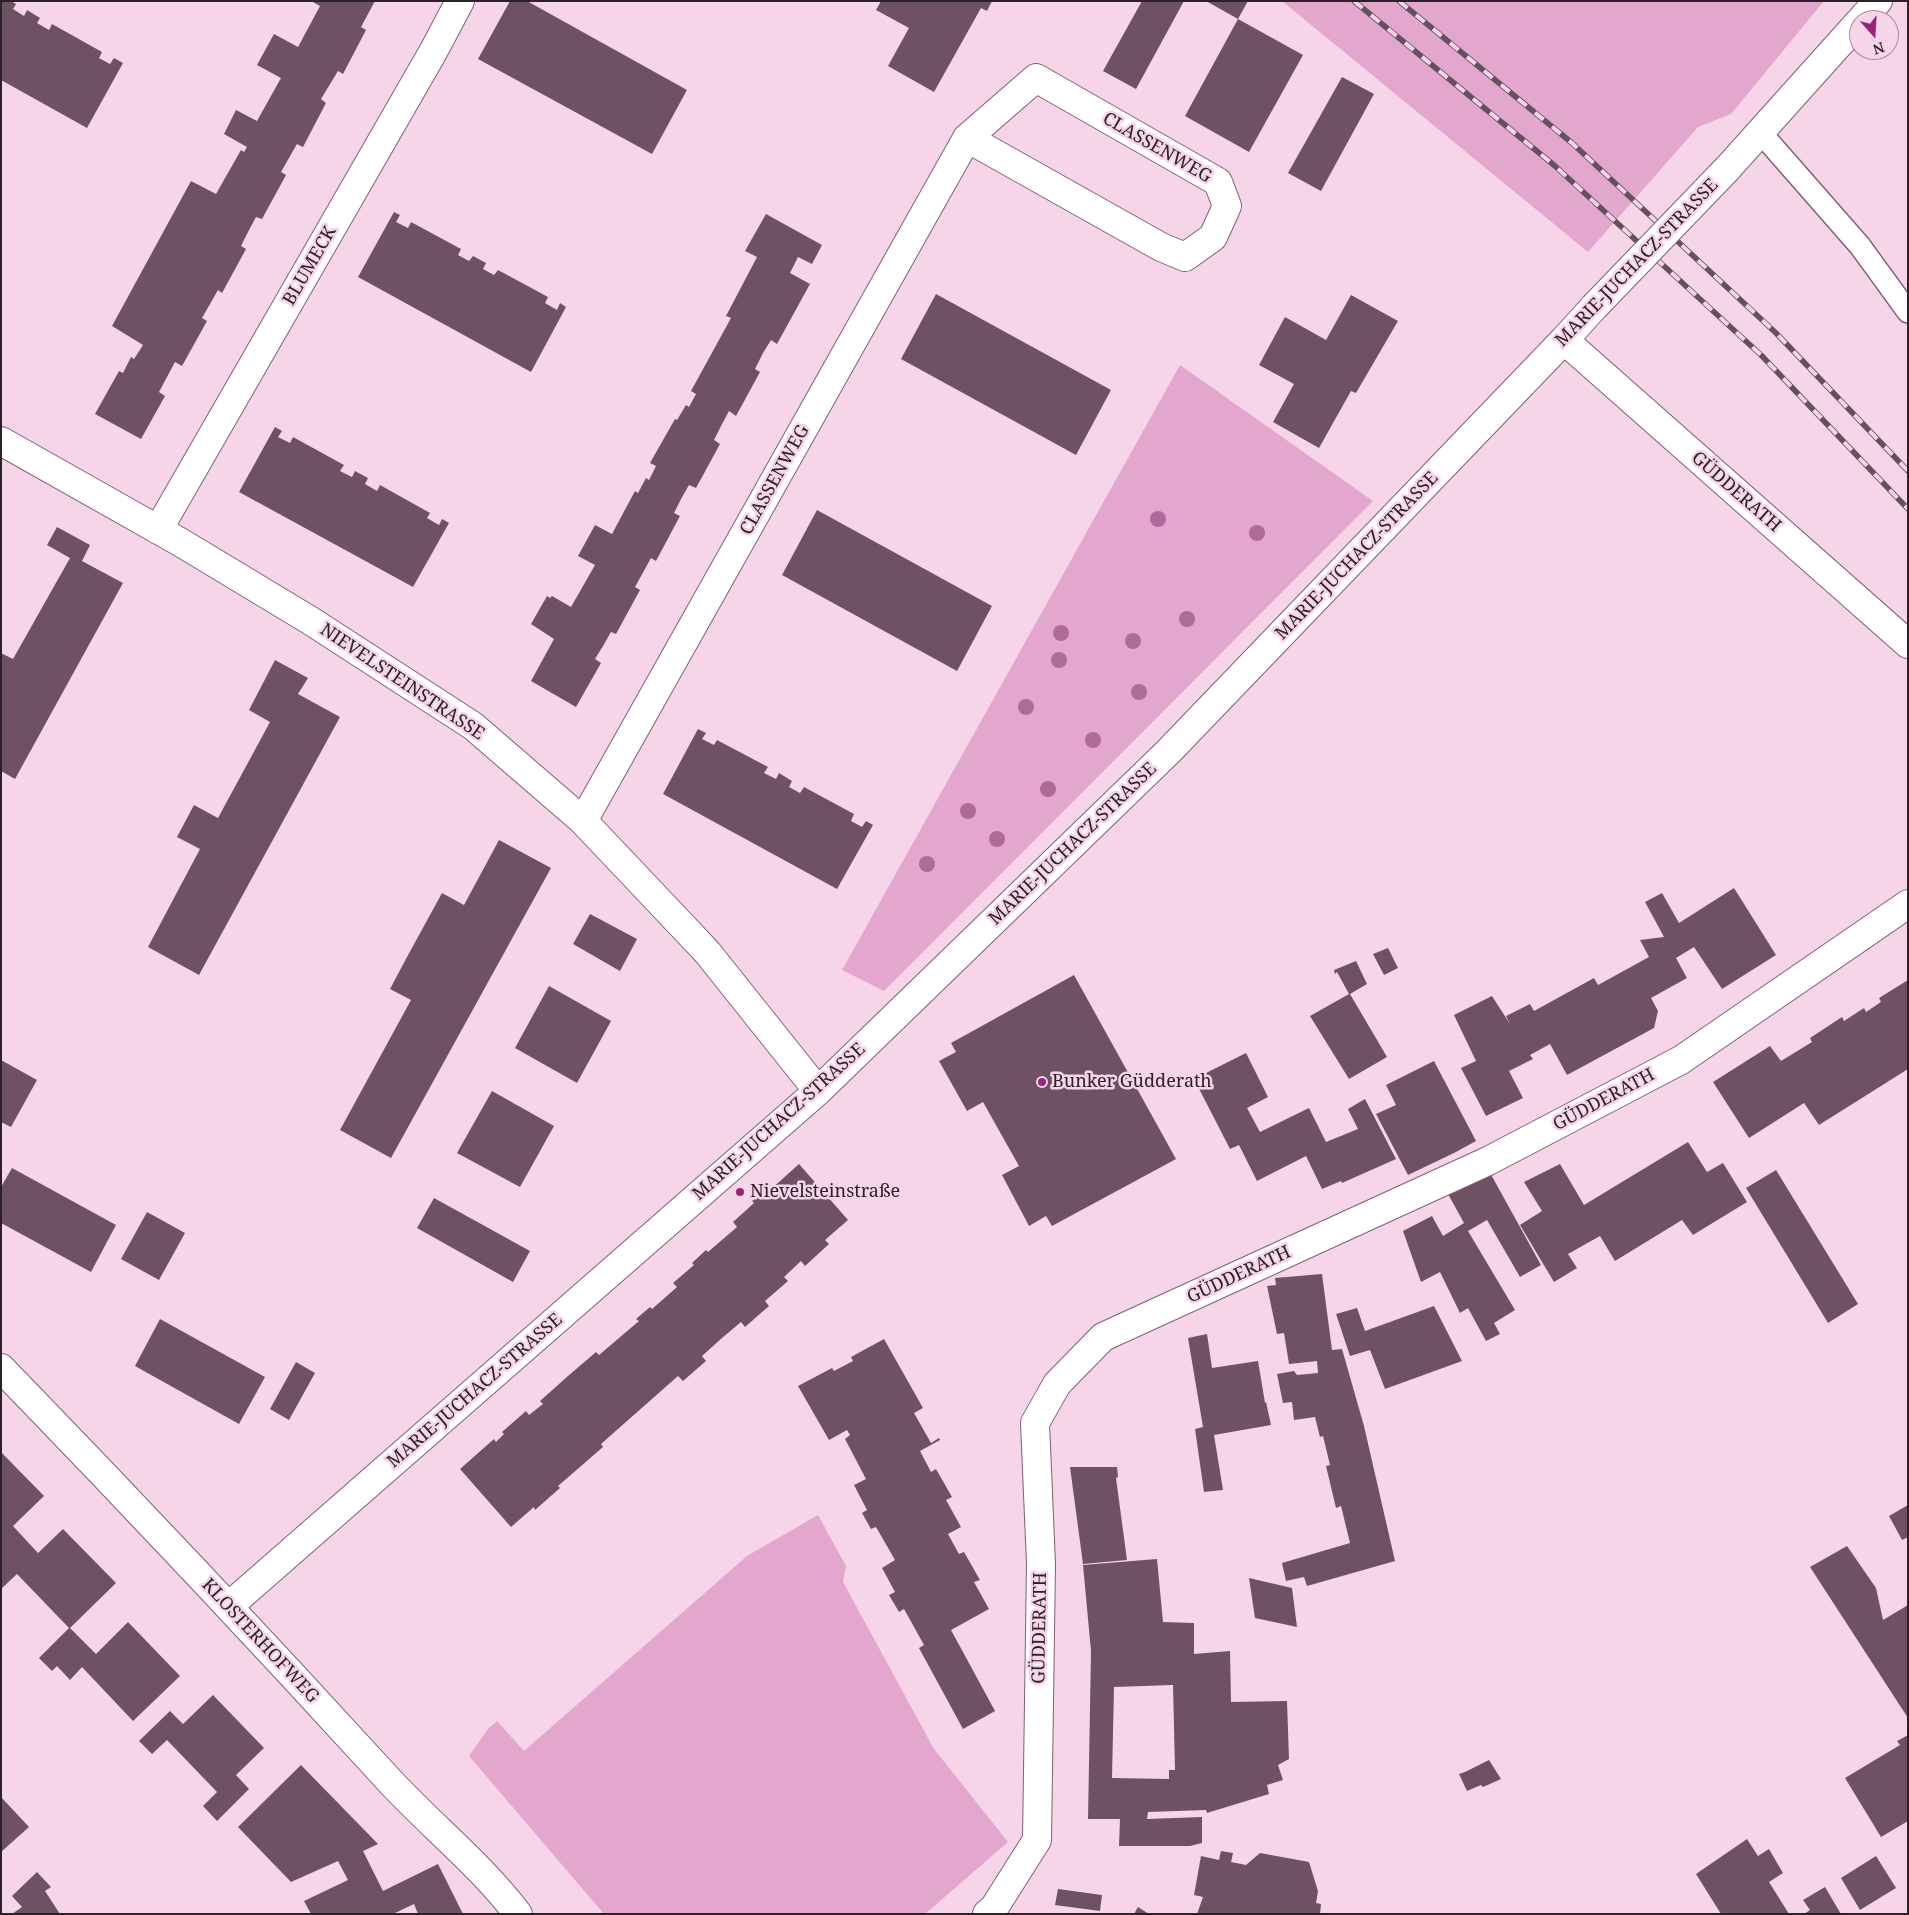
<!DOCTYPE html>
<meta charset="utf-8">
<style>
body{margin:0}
#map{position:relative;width:1909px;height:1915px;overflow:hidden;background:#f7d5e9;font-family:"Noto Serif",serif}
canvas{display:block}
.frame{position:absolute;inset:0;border:2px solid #2d2129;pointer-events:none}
.north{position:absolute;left:1849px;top:10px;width:50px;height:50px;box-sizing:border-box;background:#f7d5e9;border:1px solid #a68d9c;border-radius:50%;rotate:161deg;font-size:14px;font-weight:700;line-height:20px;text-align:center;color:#2d2129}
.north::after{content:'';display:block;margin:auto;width:18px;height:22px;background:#9c227b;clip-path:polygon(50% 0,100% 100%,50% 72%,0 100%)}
</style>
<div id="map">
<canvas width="1909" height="1915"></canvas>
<div class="frame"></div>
<div class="north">N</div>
</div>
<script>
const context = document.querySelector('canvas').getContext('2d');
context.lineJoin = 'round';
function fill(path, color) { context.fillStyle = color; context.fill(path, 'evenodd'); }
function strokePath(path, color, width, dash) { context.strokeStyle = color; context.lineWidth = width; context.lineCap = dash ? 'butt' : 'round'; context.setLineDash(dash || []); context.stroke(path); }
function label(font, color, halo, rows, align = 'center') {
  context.font = font + ' "Noto Serif",serif'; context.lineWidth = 5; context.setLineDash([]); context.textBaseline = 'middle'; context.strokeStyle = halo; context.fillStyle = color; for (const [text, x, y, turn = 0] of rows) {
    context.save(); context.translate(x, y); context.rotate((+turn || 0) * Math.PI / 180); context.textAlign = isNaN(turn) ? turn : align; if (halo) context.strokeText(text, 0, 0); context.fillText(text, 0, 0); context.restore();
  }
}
fill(new Path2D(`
 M 1282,1 L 1824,1 L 1731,114 L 1698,127 L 1588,252 Z
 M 1180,365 L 1373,501 L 884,991 L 842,970 Z
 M 818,1515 L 846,1566 L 843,1582 L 934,1749 L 1008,1842 L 925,1914 L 604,1914 L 469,1756 L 488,1729 L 497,1721 L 524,1751 L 747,1556 Z`), '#e3a6cc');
fill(new Path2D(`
 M 1,1 L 11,1 L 16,4 L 13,9 L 24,16 L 27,10 L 40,18 L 37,23 L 49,30 L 52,24 L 102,52 L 99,58 L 110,64 L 114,58 L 123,63 L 87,128 L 1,80 Z
 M 311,1 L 375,1 L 361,27 L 366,30 L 343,74 L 338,71 L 321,99 L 326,103 L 303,147 L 297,144 L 281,172 L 286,175 L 262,219 L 256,217 L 248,232 L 241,246 L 246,249 L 222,293 L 218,290 L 202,318 L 207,321 L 182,366 L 175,362 L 159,392 L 165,396 L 141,439 L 95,414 L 119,371 L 123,373 L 131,357 L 134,359 L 143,345 L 112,326 L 191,181 L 216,194 L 241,150 L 244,152 L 247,147 L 224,134 L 236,110 L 257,121 L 281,78 L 257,65 L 274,34 L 298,47 L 320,6 Z
 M 510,1 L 527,1 L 687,90 L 652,154 L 478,59 Z
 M 881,1 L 992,1 L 987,11 L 981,8 L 934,92 L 888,66 L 909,28 L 876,10 Z
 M 1142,1 L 1184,1 L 1136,89 L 1103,71 Z
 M 1206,1 L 1248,1 L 1238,19 L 1303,55 L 1249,152 L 1185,116 L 1238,19 Z
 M 1342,77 L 1374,94 L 1321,191 L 1288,173 Z
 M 394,212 L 400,215 L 396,222 L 408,228 L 411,222 L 461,249 L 458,255 L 469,261 L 473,256 L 486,263 L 483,269 L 494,275 L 498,270 L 548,297 L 545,303 L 557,310 L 560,303 L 566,307 L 531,372 L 358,277 Z
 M 766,214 L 822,245 L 812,264 L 798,257 L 790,273 L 810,284 L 777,344 L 771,340 L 763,353 L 755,369 L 760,372 L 736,416 L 729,411 L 721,426 L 714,440 L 720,444 L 696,488 L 689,485 L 681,499 L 674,513 L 680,516 L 656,561 L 651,558 L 635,587 L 640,590 L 616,634 L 611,632 L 603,646 L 595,659 L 601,663 L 576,707 L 531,681 L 554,639 L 531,624 L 547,596 L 550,598 L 552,596 L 571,607 L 595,565 L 578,556 L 595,525 L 612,534 L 635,491 L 638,493 L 646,478 L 649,480 L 656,466 L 650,463 L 675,419 L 677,420 L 686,405 L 689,407 L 696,394 L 691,391 L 731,318 L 726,316 L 757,257 L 745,251 Z
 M 936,294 L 1111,390 L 1076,455 L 901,359 Z
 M 1351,295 L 1398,321 L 1356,393 L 1351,391 L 1319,448 L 1273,422 L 1294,384 L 1259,365 L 1285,317 L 1326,340 Z
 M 275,427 L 282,431 L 278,437 L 290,443 L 293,437 L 344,465 L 340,471 L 352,477 L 355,471 L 368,478 L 365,484 L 377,491 L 380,485 L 430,513 L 427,518 L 439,525 L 442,519 L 449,523 L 413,587 L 239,492 Z
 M 817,510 L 992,606 L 957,671 L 782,575 Z
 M 57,527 L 90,545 L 82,561 L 123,583 L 15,779 L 1,771 L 1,653 L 13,659 L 70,558 L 47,545 Z
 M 275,660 L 308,678 L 298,694 L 340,717 L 199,975 L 148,947 L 200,849 L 177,837 L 194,805 L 218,818 L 270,722 L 249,710 Z
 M 698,729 L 706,733 L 702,739 L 714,745 L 717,740 L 768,767 L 764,773 L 776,779 L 779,773 L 792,781 L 789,787 L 800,793 L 804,787 L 854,814 L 851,821 L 862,827 L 866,821 L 873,825 L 837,889 L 663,794 Z
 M 499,840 L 551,868 L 391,1158 L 340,1130 L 411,1000 L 390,989 L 407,957 L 442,893 L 464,905 Z
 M 1734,888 L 1776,955 L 1722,989 L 1694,947 L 1676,958 L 1687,978 L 1651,998 L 1658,1011 L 1654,1028 L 1567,1075 L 1550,1044 L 1530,1055 L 1533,1059 L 1509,1071 L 1523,1098 L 1486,1116 L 1461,1068 L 1476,1061 L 1454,1015 L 1492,996 L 1510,1024 L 1506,1016 L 1530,1004 L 1534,1011 L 1594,978 L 1598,985 L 1649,957 L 1640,940 L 1664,937 L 1645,902 L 1662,893 L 1679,923 Z
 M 590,914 L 637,939 L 620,971 L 573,944 Z
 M 1388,948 L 1398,968 L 1384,975 L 1373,954 Z
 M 1356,961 L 1367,984 L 1350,994 L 1387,1057 L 1349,1079 L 1310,1016 L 1349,994 L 1337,972 L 1335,974 L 1334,970 Z
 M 1074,975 L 1176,1159 L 1052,1226 L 1046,1216 L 1029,1226 L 1002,1175 L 1019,1166 L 983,1102 L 967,1111 L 939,1061 L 956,1052 L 951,1043 Z
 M 1908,980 L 1908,1069 L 1819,1125 L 1804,1103 L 1749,1138 L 1713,1082 L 1770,1046 L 1781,1061 L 1812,1042 L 1810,1038 L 1842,1017 L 1844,1021 L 1864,1008 L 1866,1012 L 1881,1002 L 1879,998 Z
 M 549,986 L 611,1021 L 577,1083 L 515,1048 Z
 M 1246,1053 L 1268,1097 L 1247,1108 L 1260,1132 L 1309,1108 L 1326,1142 L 1358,1129 L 1348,1109 L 1365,1099 L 1396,1159 L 1342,1183 L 1341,1181 L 1322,1189 L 1306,1156 L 1257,1181 L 1239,1145 L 1230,1149 L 1194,1079 Z
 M 1,1060 L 37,1080 L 11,1127 L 1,1122 Z
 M 1434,1061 L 1476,1141 L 1454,1153 L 1408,1175 L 1376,1114 L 1396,1105 L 1386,1085 Z
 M 492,1091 L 554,1126 L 520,1187 L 457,1153 Z
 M 1688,1142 L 1707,1172 L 1723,1163 L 1747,1202 L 1693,1235 L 1682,1220 L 1615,1261 L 1600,1236 L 1568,1254 L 1577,1268 L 1554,1282 L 1520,1225 L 1542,1211 L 1524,1182 L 1560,1164 L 1584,1205 Z
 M 799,1164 L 848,1220 L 825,1240 L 829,1244 L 805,1266 L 801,1261 L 784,1277 L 788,1281 L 765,1301 L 769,1306 L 745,1327 L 741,1322 L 722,1338 L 702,1356 L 706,1361 L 683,1381 L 678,1376 L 601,1444 L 603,1447 L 558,1486 L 560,1488 L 535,1510 L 534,1507 L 511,1527 L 460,1469 L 494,1439 L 496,1442 L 504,1434 L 502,1432 L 526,1411 L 529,1415 L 543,1404 L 540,1401 L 568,1376 L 596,1352 L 599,1355 L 639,1321 L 636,1319 L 650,1307 L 652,1309 L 677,1287 L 673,1283 L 694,1265 L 692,1263 L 706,1250 L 708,1252 L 737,1227 L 733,1222 L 754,1203 L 752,1201 L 767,1189 L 769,1191 Z
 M 12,1168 L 116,1225 L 91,1272 L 1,1223 L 1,1187 Z
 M 1776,1170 L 1858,1304 L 1828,1323 L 1746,1188 Z
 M 1489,1171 L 1541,1265 L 1520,1277 L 1487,1220 L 1468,1231 L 1515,1310 L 1494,1323 L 1500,1334 L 1486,1341 L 1468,1308 L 1460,1313 L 1440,1272 L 1421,1282 L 1403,1231 L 1432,1216 L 1443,1236 L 1464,1223 L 1448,1194 Z
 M 434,1198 L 530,1251 L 513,1282 L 417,1228 Z
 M 147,1212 L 185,1233 L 159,1280 L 121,1259 Z
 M 1322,1274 L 1332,1350 L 1342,1349 L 1364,1426 L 1395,1561 L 1307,1586 L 1304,1577 L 1286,1581 L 1282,1563 L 1350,1543 L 1341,1506 L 1336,1508 L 1326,1466 L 1330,1465 L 1323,1436 L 1320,1437 L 1315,1417 L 1294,1420 L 1292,1402 L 1283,1403 L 1277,1374 L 1294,1371 L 1297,1375 L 1318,1373 L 1317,1361 L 1289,1364 L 1284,1333 L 1277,1334 L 1267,1286 L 1276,1285 L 1275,1278 Z
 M 1434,1306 L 1462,1361 L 1385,1389 L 1370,1350 L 1350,1356 L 1336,1314 L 1357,1308 L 1365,1331 Z
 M 160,1319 L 265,1377 L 239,1424 L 135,1366 Z
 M 1207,1334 L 1212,1368 L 1258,1361 L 1265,1403 L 1266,1402 L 1271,1425 L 1214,1435 L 1223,1490 L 1204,1492 L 1195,1429 L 1203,1427 L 1188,1338 Z
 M 884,1339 L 923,1408 L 914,1413 L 931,1443 L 939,1438 L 940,1440 L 920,1451 L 931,1472 L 936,1469 L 952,1497 L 946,1500 L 961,1527 L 948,1534 L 959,1554 L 964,1552 L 980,1580 L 974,1582 L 989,1609 L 951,1630 L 995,1711 L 963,1729 L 919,1648 L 924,1645 L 904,1609 L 899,1612 L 889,1595 L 895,1592 L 882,1568 L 895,1560 L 876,1527 L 871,1529 L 862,1513 L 867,1510 L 854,1485 L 866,1479 L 845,1439 L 850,1435 L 847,1430 L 829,1440 L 798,1386 L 832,1368 L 834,1371 L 853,1361 L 851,1357 Z
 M 296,1362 L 315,1373 L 289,1420 L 270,1409 Z
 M 1,1452 L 44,1496 L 13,1526 L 38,1553 L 63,1529 L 116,1583 L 70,1628 L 96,1654 L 128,1622 L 180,1676 L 133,1721 L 82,1667 L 70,1680 L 57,1666 L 52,1671 L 39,1658 L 69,1628 L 17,1574 L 1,1589 Z
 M 1070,1467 L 1117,1467 L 1118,1477 L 1116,1478 L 1127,1560 L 1083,1564 Z
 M 1908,1505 L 1908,1537 L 1902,1540 L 1889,1516 Z
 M 1847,1546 L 1876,1588 L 1883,1620 L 1908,1605 L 1908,1718 L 1810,1567 Z
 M 1157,1559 L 1163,1622 L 1194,1623 L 1194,1654 L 1230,1651 L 1231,1702 L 1287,1701 L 1289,1759 L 1278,1765 L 1283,1780 L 1267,1785 L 1269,1794 L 1207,1813 L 1206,1810 L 1148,1812 L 1147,1819 L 1202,1817 L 1202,1843 L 1190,1846 L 1119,1846 L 1120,1819 L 1088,1819 L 1091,1651 L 1083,1565 ZM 1173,1685 L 1175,1770 L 1169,1770 L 1169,1779 L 1112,1778 L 1114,1687 Z
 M 1249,1578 L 1292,1588 L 1297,1627 L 1255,1618 Z
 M 213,1695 L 264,1748 L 236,1775 L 249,1789 L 217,1821 L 203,1806 L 217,1792 L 167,1740 L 152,1754 L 139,1741 L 170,1711 L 183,1724 Z
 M 1908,1735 L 1908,1821 L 1881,1837 L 1845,1778 L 1900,1745 L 1897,1741 Z
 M 1489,1760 L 1501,1779 L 1483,1787 L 1481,1785 L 1467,1791 L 1459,1774 L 1465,1772 Z
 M 301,1765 L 378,1844 L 363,1851 L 383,1891 L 438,1864 L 463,1914 L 418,1914 L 414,1904 L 393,1914 L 311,1914 L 304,1901 L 348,1880 L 338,1861 L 291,1882 L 238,1827 Z
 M 1,1797 L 29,1827 L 1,1852 Z
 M 1747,1839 L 1758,1856 L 1769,1849 L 1783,1873 L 1769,1882 L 1789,1914 L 1721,1914 L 1696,1874 Z
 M 1221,1851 L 1233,1853 L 1231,1862 L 1246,1865 L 1260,1853 L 1309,1862 L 1318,1891 L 1316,1903 L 1321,1904 L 1320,1914 L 1197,1914 L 1203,1897 L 1194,1895 L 1201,1856 L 1219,1860 Z
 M 1876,1856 L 1896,1888 L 1860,1910 L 1841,1878 Z
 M 37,1872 L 51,1887 L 45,1891 L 60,1914 L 12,1914 L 22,1907 L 12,1896 Z
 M 1825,1887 L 1841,1914 L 1804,1914 L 1810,1910 L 1803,1900 Z
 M 1058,1889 L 1102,1895 L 1100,1911 L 1055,1905 Z
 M 1138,1907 L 1149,1914 L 1134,1914 Z`), '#6e5264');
const service = new Path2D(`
 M 1761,133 L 1860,246 L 1908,312`);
const minor = new Path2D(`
 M 1861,20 L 1878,1
 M 1727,169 L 1859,22
 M 1564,340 L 1908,644
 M 1,441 L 180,542 L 311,621 L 473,726 L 583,821 L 691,935 L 707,952 L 818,1091
 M 158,530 L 433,52 L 460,1
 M 583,821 L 967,138 L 1161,247 L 1185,257 L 1213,237 L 1227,206 L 1218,182 L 1036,78 L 967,138
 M 1,1368 C 132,1503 260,1639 387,1778 C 429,1824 480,1864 518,1914
 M 229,1606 L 818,1091 L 1168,752 L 1564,340 L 1594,307
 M 987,1914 L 994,1908 L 1037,1840 L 1041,1564 L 1035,1423 L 1057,1384 L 1103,1337 L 1488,1161 L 1681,1060 L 1908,904`);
strokePath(service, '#7e6173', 24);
strokePath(minor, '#7e6173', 30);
strokePath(service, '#fff', 21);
strokePath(minor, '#fff', 28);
const rail = new Path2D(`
 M 1354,1 L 1555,166 L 1761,355 L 1908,509
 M 1399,1 L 1572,143 L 1776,333 L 1908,471`);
strokePath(rail, '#63515c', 5.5);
strokePath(rail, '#f7d5e9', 4, [11]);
const minorBridge = new Path2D(`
 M 1594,307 L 1727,169`);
strokePath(minorBridge, '#7e6173', 30, []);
strokePath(minorBridge, '#fff', 28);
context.fillStyle = '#ae6b9a';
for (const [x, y] of [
 [1158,519],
 [1257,533],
 [1187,619],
 [1061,633],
 [1133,641],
 [1059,660],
 [1139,692],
 [1026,707],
 [1093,740],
 [1048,789],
 [968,811],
 [997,839],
 [927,864]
]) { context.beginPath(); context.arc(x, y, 8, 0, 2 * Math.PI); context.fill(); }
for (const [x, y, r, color] of [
 [1042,1082,5,"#9c227b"],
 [740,1192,5,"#9c227b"]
]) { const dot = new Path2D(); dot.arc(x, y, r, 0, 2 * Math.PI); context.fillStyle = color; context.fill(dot); strokePath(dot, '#f7d5e9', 2); }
label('18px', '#2d2129', '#f7d5e9', [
 ["CLASSENWEG",1157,148,30],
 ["MARIE-JUCHACZ-STRASSE",1637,263,-46],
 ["BLUMECK",310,266,-60],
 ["CLASSENWEG",775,480,-61],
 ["GÜDDERATH",1736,492,41],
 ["MARIE-JUCHACZ-STRASSE",1357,556,-46],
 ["NIEVELSTEINSTRASSE",402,682,34],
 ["MARIE-JUCHACZ-STRASSE",1073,844,-44],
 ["GÜDDERATH",1604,1100,-28],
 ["MARIE-JUCHACZ-STRASSE",779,1122,-42],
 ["GÜDDERATH",1239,1275,-25],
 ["MARIE-JUCHACZ-STRASSE",475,1391,-41],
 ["GÜDDERATH",1040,1628,-89],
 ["KLOSTERHOFWEG",260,1641,47]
]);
label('18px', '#2d2129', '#f7d5e9', [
 ["Bunker Güdderath",1052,1082],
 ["Nievelsteinstraße",750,1192]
], 'left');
</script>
